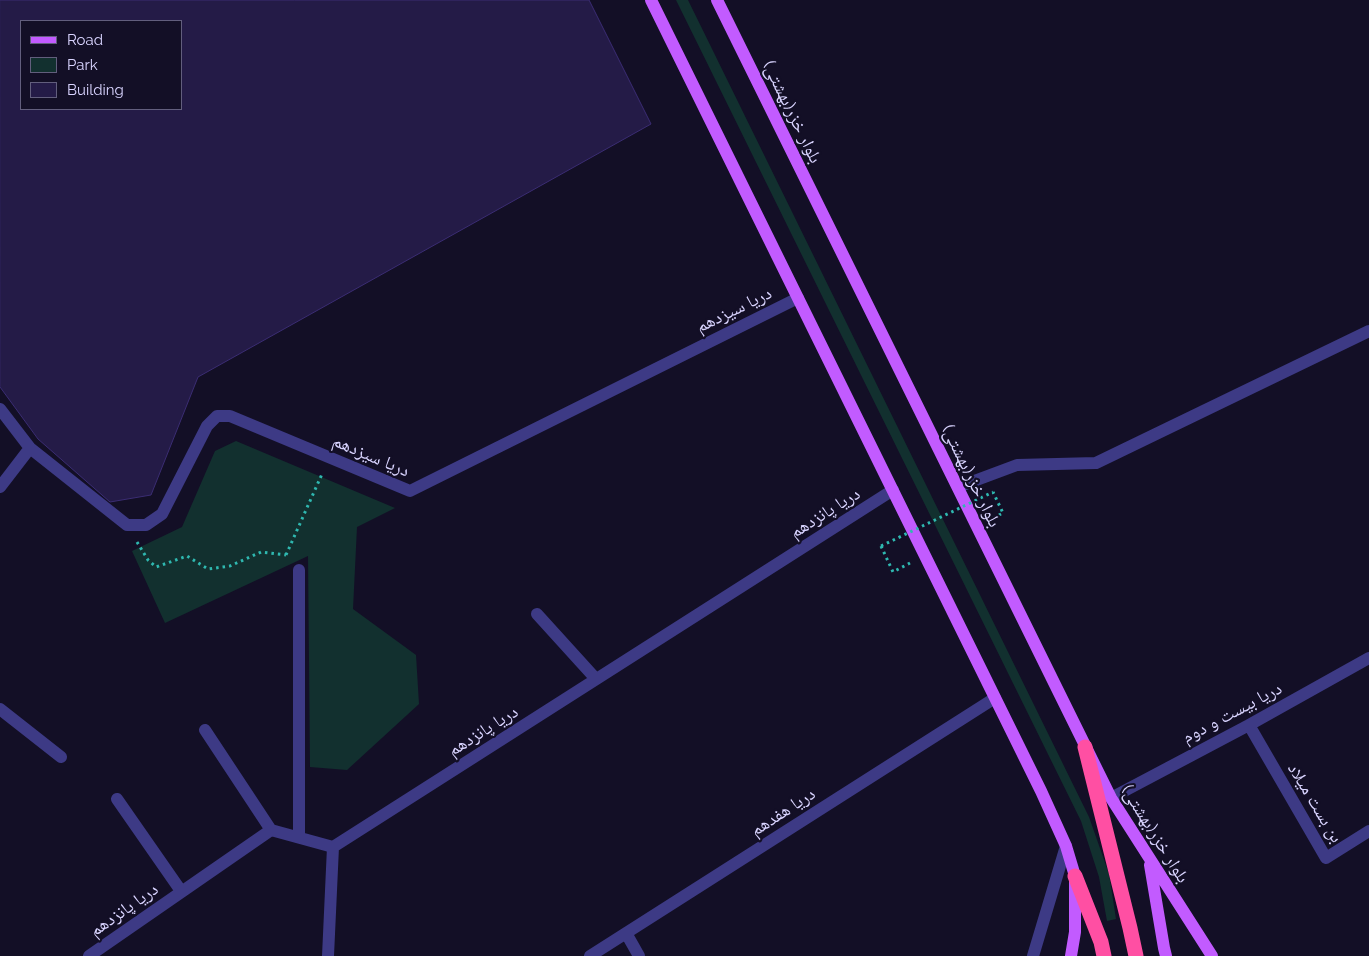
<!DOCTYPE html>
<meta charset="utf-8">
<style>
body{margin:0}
#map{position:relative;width:1369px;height:956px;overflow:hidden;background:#130f26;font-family:Raleway,sans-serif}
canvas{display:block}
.legend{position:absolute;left:20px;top:20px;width:162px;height:90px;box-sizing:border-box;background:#130f26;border:1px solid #625e7d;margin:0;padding:6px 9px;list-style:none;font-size:15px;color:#d9d4ff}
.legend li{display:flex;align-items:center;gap:10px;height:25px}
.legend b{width:25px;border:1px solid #625e7d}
</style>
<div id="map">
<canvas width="1369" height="956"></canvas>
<ul class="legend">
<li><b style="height:6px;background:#c25bff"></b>Road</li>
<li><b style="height:14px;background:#12302f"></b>Park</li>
<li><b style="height:14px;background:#241b47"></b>Building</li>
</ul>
</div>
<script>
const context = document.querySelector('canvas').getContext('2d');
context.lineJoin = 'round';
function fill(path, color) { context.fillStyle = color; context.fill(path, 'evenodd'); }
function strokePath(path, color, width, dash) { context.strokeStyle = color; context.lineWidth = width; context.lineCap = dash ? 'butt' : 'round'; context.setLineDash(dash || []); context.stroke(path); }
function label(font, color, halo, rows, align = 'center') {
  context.font = font + ' Raleway,"Noto Naskh Arabic",sans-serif'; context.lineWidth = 4.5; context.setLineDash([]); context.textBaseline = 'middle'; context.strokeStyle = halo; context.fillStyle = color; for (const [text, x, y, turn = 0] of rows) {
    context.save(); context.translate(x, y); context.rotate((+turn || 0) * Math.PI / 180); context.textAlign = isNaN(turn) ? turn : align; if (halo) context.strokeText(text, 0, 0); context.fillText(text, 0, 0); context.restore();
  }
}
fill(new Path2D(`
 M 676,0 L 688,0 L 1089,817 L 1109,874 L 1116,919 L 1107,921 L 1099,877 L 1081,821 Z
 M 236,441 L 395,508 L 357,527 L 353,609 L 416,655 L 419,704 L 347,770 L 310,767 L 308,556 L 165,623 L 132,551 L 182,527 L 215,451 Z`), '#12302f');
const building = new Path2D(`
 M 0,0 L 589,0 L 651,124 L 198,377 L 151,495 L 110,502 L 38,439 L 0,387 ZM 21,21 L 181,21 L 181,109 L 21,109 Z`);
fill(building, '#241b47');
strokePath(building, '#3b2d73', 1);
strokePath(new Path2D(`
 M 993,518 L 1003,513 L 993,492
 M 137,542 L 148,560 L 156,567 L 187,556 L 208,569 L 230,566 L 261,552 L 286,555
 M 881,546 L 893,572 L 910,563
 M 286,555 L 322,474`), '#2fb8b0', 3, [2.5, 4]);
strokePath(new Path2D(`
 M 0,409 L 30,448 L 127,525 L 146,525 L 162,514 L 207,426 L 217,416 L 230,416 L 410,491 L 798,298
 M 0,487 L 30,448
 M 958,487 L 1017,465 L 1096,463 L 1369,331
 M 537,614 L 596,679
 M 0,709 L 61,757
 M 1249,725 L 1326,858 L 1369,831
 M 205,730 L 271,830
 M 1111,798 L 1249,725 L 1369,658
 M 117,799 L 181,891
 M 299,837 L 299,570
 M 626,933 L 639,956
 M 89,956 L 271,830 L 333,847 L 893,490
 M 328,956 L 333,847
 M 590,956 L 995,698
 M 1033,956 L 1066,846`), '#3d3a85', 12);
strokePath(new Path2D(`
 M 651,0 L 1041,791 L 1066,846 L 1075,876 L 1075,932 L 1071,956
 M 717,0 L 1111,798 L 1212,956
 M 1150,865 L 1164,948 L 1166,956`), '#c25bff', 12);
strokePath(new Path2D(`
 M 1085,747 L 1130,928 L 1136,956
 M 1075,876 L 1101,942 L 1104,956`), '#ff4fa3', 15);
strokePath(new Path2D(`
 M 881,546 L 993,492`), '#2fb8b0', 3, [2.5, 4]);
label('18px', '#d9d4ff', '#130f26', [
 ["بلوار خزر(بهشتی)",792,112,64],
 ["دریا سیزدهم",734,310,-26],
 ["دریا سیزدهم",371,456,23],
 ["بلوار خزر(بهشتی)",971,476,64],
 ["دریا پانزدهم",825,513,-32],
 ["دریا بیست و دوم",1232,713,-28],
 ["دریا پانزدهم",483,731,-32],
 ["بن بست میلاد",1315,803,59],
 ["دریا هفدهم",783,812,-33],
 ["بلوار خزر(بهشتی)",1155,834,58],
 ["دریا پانزدهم",124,910,-35]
]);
</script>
